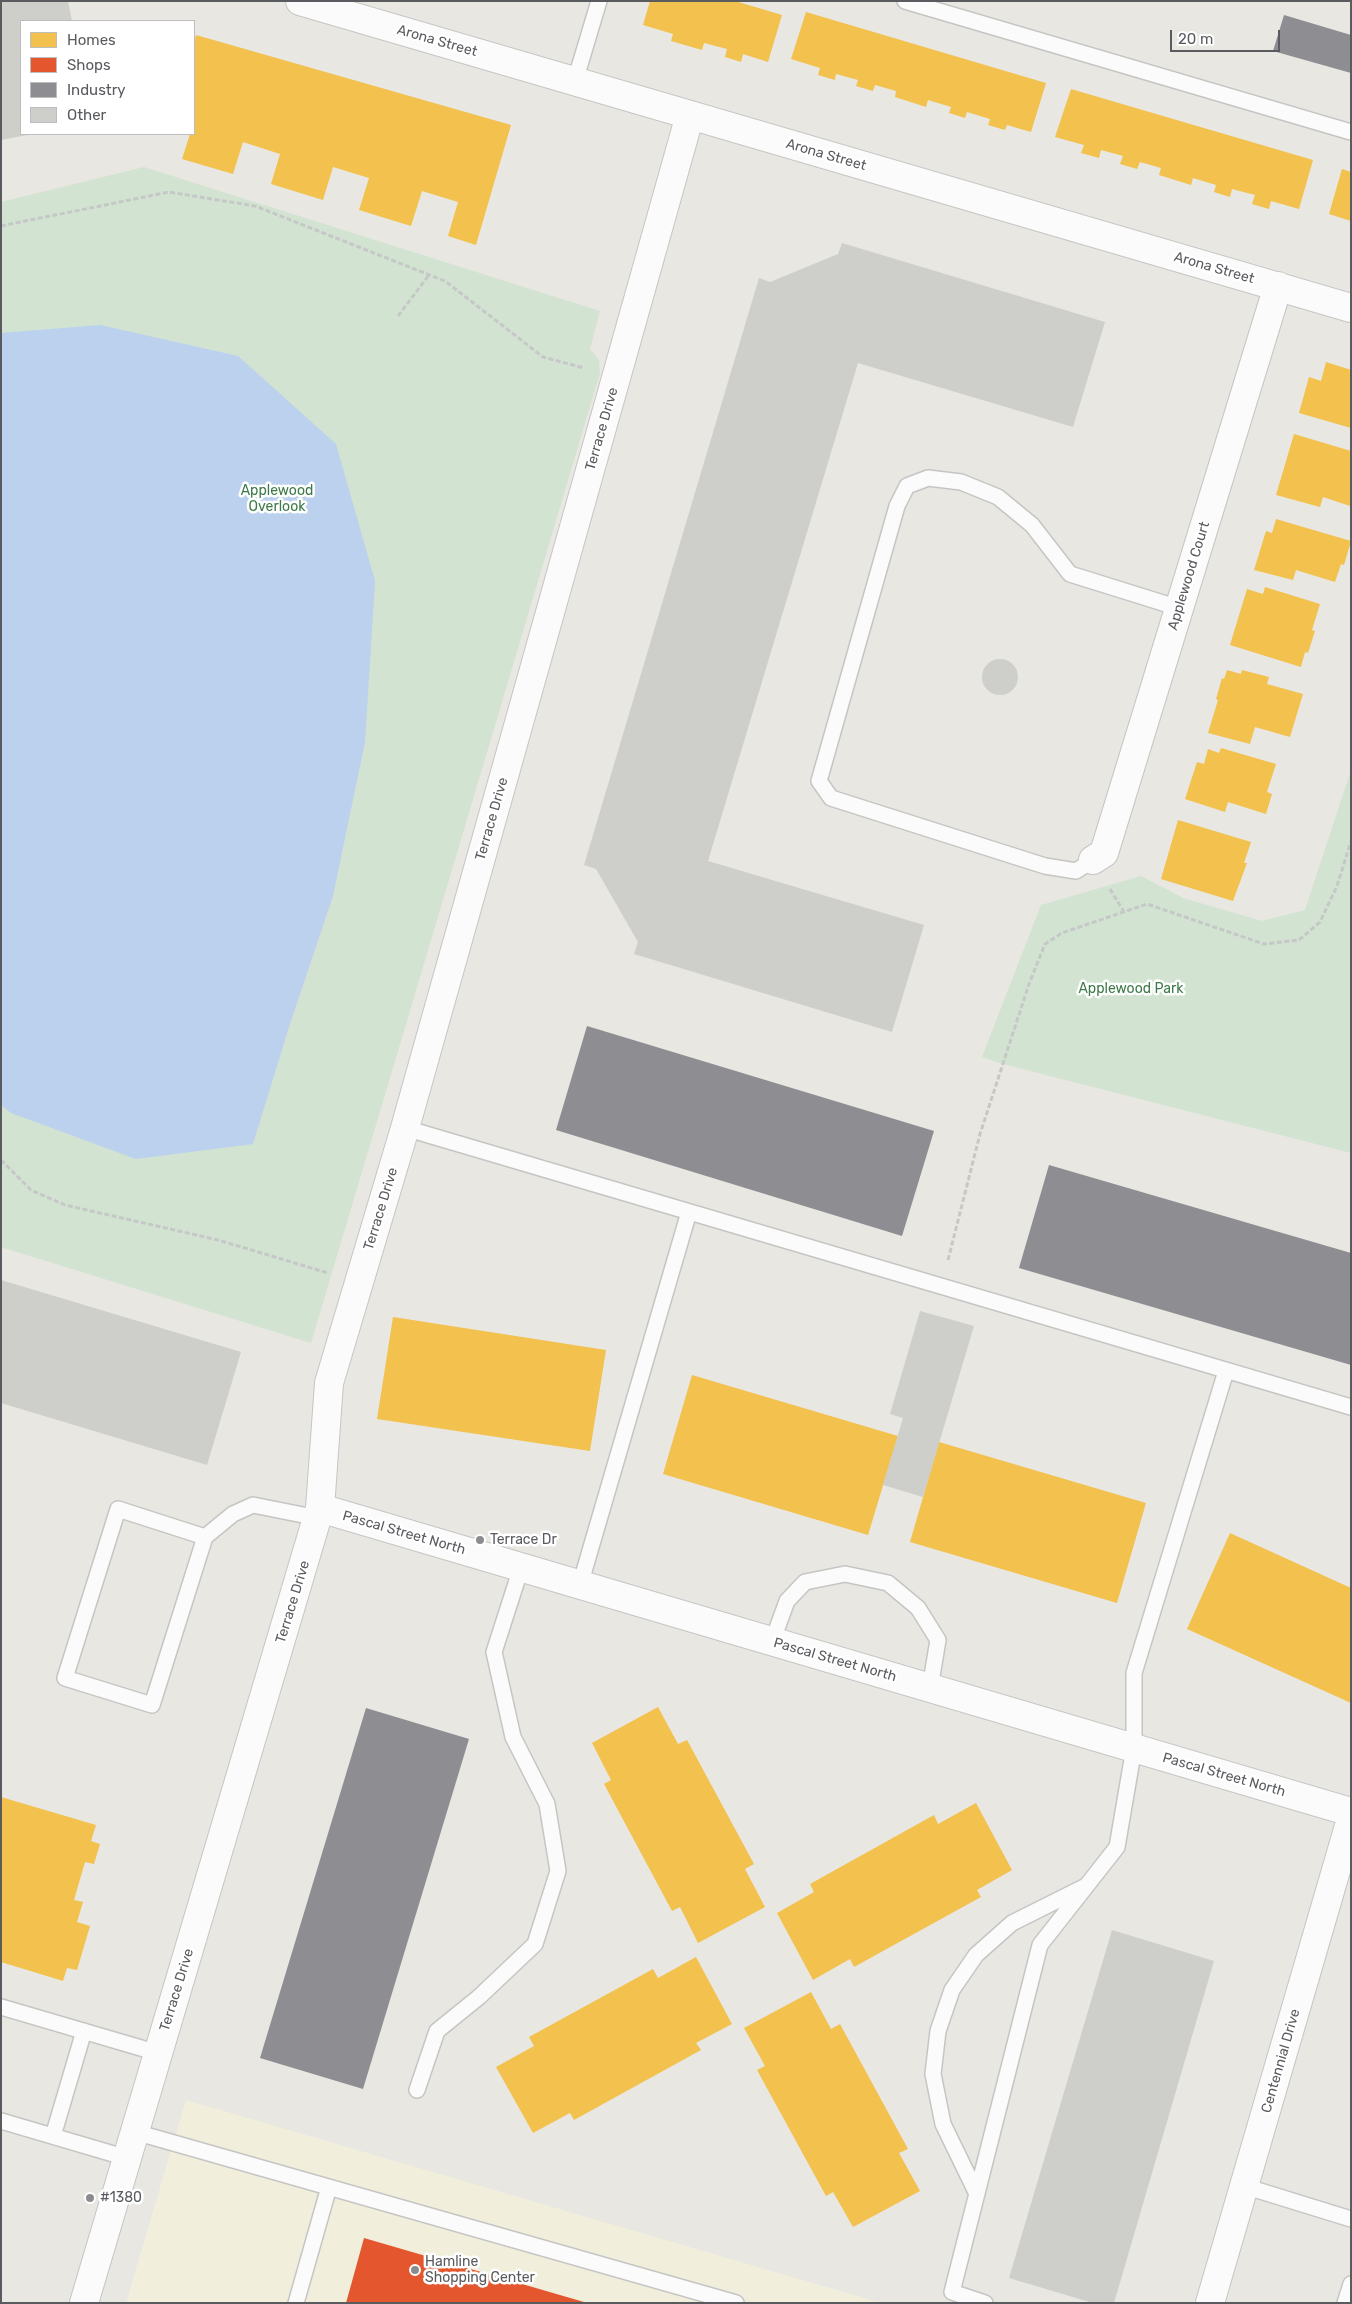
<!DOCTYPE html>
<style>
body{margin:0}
#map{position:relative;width:1352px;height:2304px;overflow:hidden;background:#e8e7e2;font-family:Rubik,sans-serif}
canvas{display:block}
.frame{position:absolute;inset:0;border:2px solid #595b5f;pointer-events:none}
.legend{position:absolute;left:20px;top:20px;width:175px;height:115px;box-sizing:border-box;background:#fff;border:1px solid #bdbdbf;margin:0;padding:6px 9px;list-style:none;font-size:15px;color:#595b5f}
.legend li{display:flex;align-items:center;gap:10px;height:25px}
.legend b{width:25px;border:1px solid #bdbdbf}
.scale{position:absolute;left:1170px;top:30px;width:110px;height:22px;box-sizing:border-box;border:2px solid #595b5f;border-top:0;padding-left:6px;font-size:15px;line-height:18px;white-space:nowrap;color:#595b5f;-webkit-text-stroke:4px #fff;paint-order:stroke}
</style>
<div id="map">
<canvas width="1352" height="2304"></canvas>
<div class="frame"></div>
<ul class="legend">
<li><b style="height:14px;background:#f2c14e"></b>Homes</li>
<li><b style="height:14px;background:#e4572e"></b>Shops</li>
<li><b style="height:14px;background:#8d8d92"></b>Industry</li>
<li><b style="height:14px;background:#cececb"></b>Other</li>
</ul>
<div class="scale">20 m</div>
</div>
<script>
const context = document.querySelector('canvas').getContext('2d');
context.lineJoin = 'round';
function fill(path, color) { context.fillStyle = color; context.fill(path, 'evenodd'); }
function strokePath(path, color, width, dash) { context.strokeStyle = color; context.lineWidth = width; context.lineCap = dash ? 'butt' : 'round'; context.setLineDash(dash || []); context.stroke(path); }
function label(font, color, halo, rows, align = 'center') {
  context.font = font + ' Rubik,sans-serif'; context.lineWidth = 5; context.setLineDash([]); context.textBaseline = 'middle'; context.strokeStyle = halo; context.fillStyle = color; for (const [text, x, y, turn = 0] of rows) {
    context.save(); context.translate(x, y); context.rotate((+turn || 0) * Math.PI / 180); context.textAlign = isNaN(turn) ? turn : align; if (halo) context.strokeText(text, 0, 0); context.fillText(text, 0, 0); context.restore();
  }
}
fill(new Path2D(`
 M 186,2100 L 881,2303 L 126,2303 Z`), '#f1efdc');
fill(new Path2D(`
 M 144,167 L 600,311 L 590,349 L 599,360 L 600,373 L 311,1343 L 1,1247 L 1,202 Z
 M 1351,770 L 1351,1153 L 1003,1064 L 982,1057 L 1041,905 L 1141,876 L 1183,898 L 1262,921 L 1305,910 Z`), '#d2e3d2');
fill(new Path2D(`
 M 100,325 L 238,356 L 336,444 L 375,581 L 365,742 L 333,896 L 289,1027 L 253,1144 L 136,1159 L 11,1113 L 1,1105 L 1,333 Z`), '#bbd1ee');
fill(new Path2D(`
 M 650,1 L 735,1 L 782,15 L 768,62 L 743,54 L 741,62 L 725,57 L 727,49 L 704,43 L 702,50 L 671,41 L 673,34 L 643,25 Z
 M 806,12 L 1046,83 L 1031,132 L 1007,125 L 1005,130 L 988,125 L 990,119 L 967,112 L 965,118 L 949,113 L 951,107 L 928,100 L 926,107 L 895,97 L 896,91 L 875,85 L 873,91 L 856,86 L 858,80 L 836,74 L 835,80 L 818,75 L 820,68 L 791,59 Z
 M 196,35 L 511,125 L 476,245 L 448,236 L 458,202 L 422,191 L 411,226 L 359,210 L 369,178 L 333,167 L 323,200 L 271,184 L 280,154 L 243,142 L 233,174 L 182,159 L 190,134 L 194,134 L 194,42 Z
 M 1071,89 L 1313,160 L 1299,209 L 1271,201 L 1269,209 L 1252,204 L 1255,195 L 1232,189 L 1230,197 L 1214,192 L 1216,185 L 1193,178 L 1191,185 L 1159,175 L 1161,168 L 1140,162 L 1137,169 L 1120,164 L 1123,156 L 1101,150 L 1099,158 L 1081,153 L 1084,145 L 1055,137 Z
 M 1342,169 L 1351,172 L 1351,221 L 1329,214 Z
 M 1326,362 L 1351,370 L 1351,428 L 1299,413 L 1309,377 L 1321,381 Z
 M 1294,434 L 1351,451 L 1350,506 L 1323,497 L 1320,507 L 1276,495 Z
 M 1276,519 L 1351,541 L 1344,565 L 1341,564 L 1335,582 L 1296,570 L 1293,580 L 1254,570 L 1266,531 L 1272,533 Z
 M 1265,587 L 1320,604 L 1312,630 L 1315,631 L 1308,653 L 1305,652 L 1301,667 L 1230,645 L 1247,589 L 1263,594 Z
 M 1227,670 L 1241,674 L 1242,670 L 1269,677 L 1267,684 L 1303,694 L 1290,737 L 1255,727 L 1250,744 L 1208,733 L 1218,700 L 1216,699 L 1222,678 L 1224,679 Z
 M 1221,748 L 1276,764 L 1267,792 L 1272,794 L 1266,814 L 1228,802 L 1225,812 L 1185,799 L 1197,762 L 1204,764 L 1208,749 L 1219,753 Z
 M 1178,820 L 1251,842 L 1244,863 L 1247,863 L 1233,901 L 1161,879 Z
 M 393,1317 L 606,1350 L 590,1451 L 377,1419 Z
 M 692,1375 L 898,1436 L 868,1535 L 663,1474 Z
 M 939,1442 L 1146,1503 L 1117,1603 L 910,1542 Z
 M 1230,1533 L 1351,1588 L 1351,1703 L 1187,1629 Z
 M 658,1707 L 678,1744 L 687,1740 L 754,1864 L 745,1869 L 765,1907 L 698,1943 L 680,1907 L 672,1911 L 604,1784 L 611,1780 L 592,1743 Z
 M 1,1797 L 96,1825 L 91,1841 L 100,1844 L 94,1864 L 85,1862 L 74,1900 L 83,1902 L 77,1922 L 90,1926 L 77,1970 L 67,1968 L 63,1981 L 1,1962 Z
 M 976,1803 L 1012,1870 L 977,1890 L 981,1897 L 854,1967 L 850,1959 L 813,1980 L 777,1913 L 814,1892 L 810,1884 L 934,1815 L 938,1824 Z
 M 696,1957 L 732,2024 L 696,2043 L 701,2050 L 574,2120 L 570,2113 L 533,2133 L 496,2067 L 534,2046 L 529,2037 L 653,1969 L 658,1978 Z
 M 811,1992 L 831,2029 L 840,2024 L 908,2149 L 899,2153 L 920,2191 L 853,2227 L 833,2192 L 826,2196 L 757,2070 L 765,2066 L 744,2028 Z`), '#f2c14e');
fill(new Path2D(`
 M 364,2238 L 584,2302 L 584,2303 L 346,2303 Z`), '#e4572e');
fill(new Path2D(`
 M 1284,15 L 1351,35 L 1351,73 L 1273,51 Z
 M 587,1026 L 934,1131 L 902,1236 L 556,1130 Z
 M 1049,1165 L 1351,1253 L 1351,1365 L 1019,1268 Z
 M 366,1708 L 469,1739 L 363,2089 L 260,2058 Z`), '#8d8d92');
fill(new Path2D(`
 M 1,1 L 68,1 L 72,21 L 21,21 L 21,134 L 27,135 L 1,140 Z
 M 842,243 L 1105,322 L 1073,427 L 858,363 L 708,861 L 924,925 L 892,1032 L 634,954 L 638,942 L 596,869 L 584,865 L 759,278 L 770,282 L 838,254 Z
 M982 677a18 18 0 1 1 36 0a18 18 0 1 1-36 0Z
 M 1,1280 L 241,1352 L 207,1465 L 1,1403 Z
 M 920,1311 L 974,1326 L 923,1497 L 883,1485 L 903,1418 L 890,1414 Z
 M 1112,1930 L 1214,1961 L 1114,2303 L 1093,2303 L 1009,2278 Z`), '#cececb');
const lane = new Path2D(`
 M 905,1 L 1351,132
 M 575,81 L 599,1
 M 1093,860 L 1076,871 L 1045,866 L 831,798 L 819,781 L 897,506 L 907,486 L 928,478 L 961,482 L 998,497 L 1032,525 L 1070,574 L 1179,608
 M 405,1128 L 1351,1407
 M 205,1537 L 152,1705 L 65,1678 L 118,1509 L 205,1537 L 233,1514 L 253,1505 L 318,1518
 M 580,1585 L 689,1212
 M 772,1642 L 787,1601 L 805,1582 L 845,1574 L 888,1583 L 918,1608 L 938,1640 L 930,1688
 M 1,2007 L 158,2053
 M 417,2090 L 437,2031 L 479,1997 L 535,1944 L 558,1871 L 547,1804 L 513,1737 L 494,1652 L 521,1568
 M 1,2121 L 127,2158
 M 135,2132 L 736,2303
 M 53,2136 L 84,2031
 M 1244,2186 L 1351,2219
 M 977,2194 L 943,2124 L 933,2074 L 938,2031 L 952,1990 L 976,1955 L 1012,1923 L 1084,1887
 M 296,2303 L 329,2187
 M 985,2303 L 952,2292 L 1040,1945 L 1117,1847 L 1134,1748 L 1134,1673 L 1226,1371
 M 1345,2303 L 1351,2284`);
const street = new Path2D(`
 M 300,1 L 1351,308
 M 1093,860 L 1104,853 L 1278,286
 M 320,1508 L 1351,1812
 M 84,2303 L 320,1508 L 329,1383 L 405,1128 L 690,115
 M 1210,2303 L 1351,1819`);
strokePath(lane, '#c5c5c4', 18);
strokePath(street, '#c5c5c4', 30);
strokePath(new Path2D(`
 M 1,226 L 169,192 L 255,206 L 445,281 L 543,357 L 584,368
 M 398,316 L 429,275
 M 1110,889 L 1124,912
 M 1,1160 L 31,1190 L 65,1205 L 218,1240 L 328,1273
 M 948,1260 L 980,1134 L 1029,984 L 1045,944 L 1062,933 L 1147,904 L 1264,944 L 1299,940 L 1320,922 L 1337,886 L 1351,841`), '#c5c8c6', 3, [5, 2.5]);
strokePath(lane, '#fcfbfb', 15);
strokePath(street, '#fcfbfb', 28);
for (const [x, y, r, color] of [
 [480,1540,5,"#8b8c8d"],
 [90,2198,5,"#8b8c8d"],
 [415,2270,5,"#8b8c8d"]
]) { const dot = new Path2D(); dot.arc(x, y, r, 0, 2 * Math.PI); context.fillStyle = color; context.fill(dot); strokePath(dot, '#fff', 2); }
label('14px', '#595b5f', '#fff', [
 ["Arona Street",437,41,16],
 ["Arona Street",826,155,16],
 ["Arona Street",1214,268,16],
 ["Terrace Drive",602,429,-74],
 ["Applewood Court",1189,576,-73],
 ["Terrace Drive",492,819,-74],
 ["Terrace Drive",381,1209,-73],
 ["Pascal Street North",404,1533,16],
 ["Terrace Drive",293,1602,-73],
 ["Pascal Street North",835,1660,16],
 ["Pascal Street North",1224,1775,16],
 ["Terrace Drive",177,1990,-73],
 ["Centennial Drive",1281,2061,-74]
]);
label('14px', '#3e7a49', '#fff', [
 ["Applewood",277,491],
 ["Overlook",277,507],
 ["Applewood Park",1131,989]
]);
label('14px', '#595b5f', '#fff', [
 ["Terrace Dr",490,1540],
 ["#1380",100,2198],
 ["Hamline",425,2262],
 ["Shopping Center",425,2278]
], 'left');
</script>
